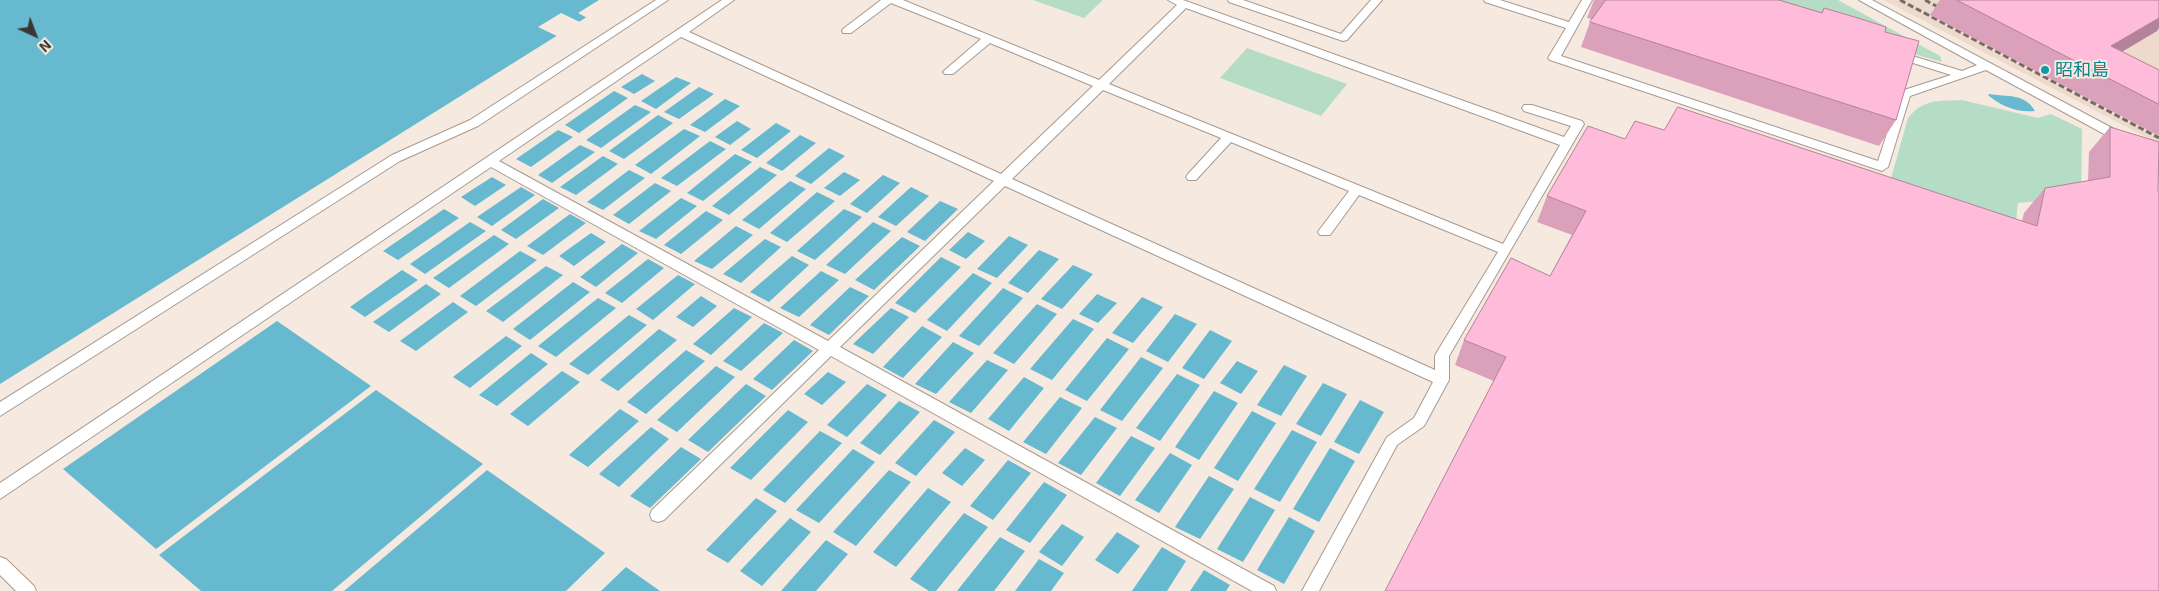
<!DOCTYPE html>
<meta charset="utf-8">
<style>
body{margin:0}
#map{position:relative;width:2159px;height:591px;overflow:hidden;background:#f6e9df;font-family:"Exo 2",sans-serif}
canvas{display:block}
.north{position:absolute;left:10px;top:10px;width:50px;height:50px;-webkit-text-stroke:4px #f6e9df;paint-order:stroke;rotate:137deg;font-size:14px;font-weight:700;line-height:20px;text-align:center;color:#3a3531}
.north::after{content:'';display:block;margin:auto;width:18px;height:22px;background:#3a3531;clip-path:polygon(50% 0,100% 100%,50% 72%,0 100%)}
</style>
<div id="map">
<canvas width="2159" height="591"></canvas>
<div class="north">N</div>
</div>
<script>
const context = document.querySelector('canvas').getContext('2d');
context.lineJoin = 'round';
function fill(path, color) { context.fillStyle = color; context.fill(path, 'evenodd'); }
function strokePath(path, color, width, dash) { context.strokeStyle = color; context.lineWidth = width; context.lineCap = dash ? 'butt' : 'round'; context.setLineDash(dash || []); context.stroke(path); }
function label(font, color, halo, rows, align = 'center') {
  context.font = font + ' "Exo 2","Noto Sans JP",sans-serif'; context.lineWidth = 4; context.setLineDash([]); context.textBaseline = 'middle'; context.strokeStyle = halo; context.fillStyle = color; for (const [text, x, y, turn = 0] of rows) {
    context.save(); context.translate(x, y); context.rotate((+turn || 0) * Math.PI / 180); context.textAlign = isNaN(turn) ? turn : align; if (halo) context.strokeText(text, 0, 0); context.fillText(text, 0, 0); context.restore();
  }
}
fill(new Path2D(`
 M 1884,0 L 2154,0 L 2159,2 L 2159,144 Z`), '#eedacc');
fill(new Path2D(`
 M 1033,0 L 1103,0 L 1084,18 Z
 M 1731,0 L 1838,0 L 1940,56 L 1942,62 L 1744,6 Z
 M 1247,48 L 1347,84 L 1321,116 L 1220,78 Z
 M 1962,100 L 2038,118 L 2051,114 L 2082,129 L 2081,197 L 2018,203 L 2013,248 L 1884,203 L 1908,118 C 1923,99 1939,101 1962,100 Z`), '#b5ddc5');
fill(new Path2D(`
 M 0,0 L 614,0 L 0,384 Z
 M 642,74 L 655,81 L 634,94 L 621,87 Z
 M 676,77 L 691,83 L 656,109 L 641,101 Z
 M 699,87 L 714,94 L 679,119 L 664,112 Z
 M 614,91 L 628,98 L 579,133 L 565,125 Z
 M 1989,94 C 2007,97 2025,93 2035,111 C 2017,113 2001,106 1988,95 Z
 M 725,99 L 740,106 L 705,132 L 690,125 Z
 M 635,105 L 651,112 L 601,148 L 586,140 Z
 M 658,115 L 673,123 L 624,159 L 609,151 Z
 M 737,121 L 751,129 L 730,145 L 715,137 Z
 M 776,123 L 791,131 L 757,158 L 741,150 Z
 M 684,129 L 700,136 L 651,174 L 635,165 Z
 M 558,130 L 573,137 L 531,167 L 516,159 Z
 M 800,135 L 816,143 L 782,171 L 766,163 Z
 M 710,141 L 726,149 L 677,186 L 661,178 Z
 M 580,145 L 595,152 L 552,183 L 538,175 Z
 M 829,148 L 845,156 L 811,184 L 795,176 Z
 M 735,154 L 752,162 L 703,201 L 687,193 Z
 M 603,156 L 618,164 L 576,195 L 560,187 Z
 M 760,167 L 777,175 L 729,215 L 712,206 Z
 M 629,170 L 645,178 L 603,210 L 587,202 Z
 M 844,172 L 860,180 L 840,196 L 824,188 Z
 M 883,175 L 900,183 L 867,213 L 850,204 Z
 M 492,177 L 506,185 L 475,206 L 461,197 Z
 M 790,181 L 806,189 L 759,229 L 742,220 Z
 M 655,183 L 671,191 L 629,224 L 613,215 Z
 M 521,187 L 535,195 L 492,226 L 477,217 Z
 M 911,187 L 929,196 L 896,226 L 878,217 Z
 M 817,192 L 835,201 L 787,242 L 770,233 Z
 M 681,198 L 697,206 L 656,239 L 639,231 Z
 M 543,199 L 559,208 L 516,239 L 501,230 Z
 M 940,201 L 958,209 L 925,241 L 907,232 Z
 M 444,209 L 459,218 L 398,260 L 383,251 Z
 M 844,209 L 862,217 L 815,260 L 797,251 Z
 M 706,211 L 723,220 L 681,254 L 664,245 Z
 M 570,214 L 586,223 L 543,255 L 527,246 Z
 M 470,222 L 486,231 L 425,274 L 410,264 Z
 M 873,222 L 891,231 L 845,274 L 826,265 Z
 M 736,226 L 753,235 L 712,269 L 694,261 Z
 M 968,232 L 985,241 L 966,259 L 949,250 Z
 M 591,233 L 606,242 L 574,266 L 559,256 Z
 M 494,235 L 509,244 L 449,288 L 433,278 Z
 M 1009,236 L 1028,245 L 997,278 L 977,269 Z
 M 902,237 L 920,246 L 874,290 L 855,280 Z
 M 765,239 L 781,247 L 741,283 L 723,274 Z
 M 622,244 L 638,253 L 596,287 L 580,277 Z
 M 1039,250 L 1059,259 L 1028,293 L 1008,283 Z
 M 520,251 L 537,260 L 476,306 L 460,296 Z
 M 792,256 L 809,265 L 769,302 L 750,292 Z
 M 941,257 L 961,267 L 915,313 L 895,303 Z
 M 648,259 L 664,268 L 622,303 L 605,293 Z
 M 1073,265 L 1093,274 L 1062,309 L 1041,299 Z
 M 546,266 L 563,275 L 503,322 L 486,311 Z
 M 402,270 L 418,280 L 365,317 L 350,307 Z
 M 821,271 L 839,280 L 799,317 L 780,308 Z
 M 973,273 L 992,283 L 947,331 L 927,320 Z
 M 678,275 L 695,284 L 653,320 L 636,309 Z
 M 573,282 L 590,292 L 530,340 L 513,329 Z
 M 426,284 L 441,294 L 389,332 L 373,322 Z
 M 850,287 L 869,296 L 829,335 L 810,325 Z
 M 1003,288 L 1023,298 L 979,346 L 959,336 Z
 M 1097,294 L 1117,303 L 1098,323 L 1079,314 Z
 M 701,296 L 717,306 L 693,327 L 676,317 Z
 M 1142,297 L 1163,307 L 1133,343 L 1112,333 Z
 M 598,298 L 616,308 L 556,357 L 538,346 Z
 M 453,302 L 468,312 L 416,351 L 400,341 Z
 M 1037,304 L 1057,314 L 1014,364 L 993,353 Z
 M 734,308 L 752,317 L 711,355 L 693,344 Z
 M 891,308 L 909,317 L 873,354 L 853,344 Z
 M 1175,314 L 1197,324 L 1168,362 L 1146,351 Z
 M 629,315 L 647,325 L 588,375 L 569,364 Z
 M 1073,319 L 1094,329 L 1052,380 L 1030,369 Z
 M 277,321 L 371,386 L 156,549 L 63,469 Z
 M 764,323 L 783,333 L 741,371 L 723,361 Z
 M 922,326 L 942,337 L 903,378 L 883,367 Z
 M 659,329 L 677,340 L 618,391 L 600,380 Z
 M 1210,330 L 1232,341 L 1204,379 L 1182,368 Z
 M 506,336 L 522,346 L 470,388 L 453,377 Z
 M 1107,338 L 1129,349 L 1087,401 L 1065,390 Z
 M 794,340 L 813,351 L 772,390 L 753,379 Z
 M 953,342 L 974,353 L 936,394 L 915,384 Z
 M 686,350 L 705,361 L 646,414 L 627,402 Z
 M 531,353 L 548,364 L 497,406 L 479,395 Z
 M 1141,357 L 1163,368 L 1122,421 L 1100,410 Z
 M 987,360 L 1008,370 L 971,413 L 949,402 Z
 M 1237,361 L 1258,371 L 1241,394 L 1220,383 Z
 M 1284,365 L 1307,376 L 1281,416 L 1257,405 Z
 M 716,366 L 735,377 L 677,432 L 657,420 Z
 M 562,371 L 580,382 L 528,426 L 510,414 Z
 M 828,372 L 846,382 L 822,405 L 804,394 Z
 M 1177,374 L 1200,385 L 1160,441 L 1136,428 Z
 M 1024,377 L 1044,388 L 1009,431 L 988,419 Z
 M 1323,383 L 1347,394 L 1321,436 L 1296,424 Z
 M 746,384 L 766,396 L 708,452 L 688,440 Z
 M 867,384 L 887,395 L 847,437 L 827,425 Z
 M 376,390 L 483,464 L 332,591 L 201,591 L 159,555 Z
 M 1214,391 L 1238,403 L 1199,460 L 1175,447 Z
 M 1060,397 L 1082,408 L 1046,454 L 1023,442 Z
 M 1360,400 L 1384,412 L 1359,454 L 1334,442 Z
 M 899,401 L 920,412 L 880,455 L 860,443 Z
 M 620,409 L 639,421 L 588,467 L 569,455 Z
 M 788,410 L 808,422 L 751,480 L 730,468 Z
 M 1252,411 L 1276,423 L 1238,481 L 1214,468 Z
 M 1095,417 L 1117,428 L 1081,475 L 1058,463 Z
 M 934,420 L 955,432 L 916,476 L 895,463 Z
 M 651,427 L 669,439 L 619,487 L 599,474 Z
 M 1292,430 L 1317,442 L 1280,502 L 1254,489 Z
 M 820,431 L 842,443 L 785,503 L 763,490 Z
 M 1131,436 L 1155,448 L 1120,496 L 1096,483 Z
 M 681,447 L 701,459 L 650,508 L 630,496 Z
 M 965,448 L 985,460 L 962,486 L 942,473 Z
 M 1330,448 L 1355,461 L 1319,522 L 1293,509 Z
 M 853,449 L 875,462 L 819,523 L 796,510 Z
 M 1170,453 L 1192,465 L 1159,513 L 1135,500 Z
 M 1008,460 L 1031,473 L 993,520 L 970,506 Z
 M 487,470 L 605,553 L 566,591 L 344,591 Z
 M 889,470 L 911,482 L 856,546 L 833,532 Z
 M 1209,476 L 1234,489 L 1200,539 L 1175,527 Z
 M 1044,482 L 1067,495 L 1030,543 L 1006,530 Z
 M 928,488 L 951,502 L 896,567 L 873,552 Z
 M 1250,497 L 1275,510 L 1243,562 L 1217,549 Z
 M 756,498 L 777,511 L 728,563 L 706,550 Z
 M 964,513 L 988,527 L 936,591 L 929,591 L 910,579 Z
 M 1289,517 L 1315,531 L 1284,584 L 1257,570 Z
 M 790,518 L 811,532 L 762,586 L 740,571 Z
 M 1062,524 L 1084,537 L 1062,566 L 1039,552 Z
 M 1117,532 L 1140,546 L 1118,574 L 1095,560 Z
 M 1000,537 L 1025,551 L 994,591 L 957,591 Z
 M 826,540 L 848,554 L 816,591 L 781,591 Z
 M 1162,547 L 1186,561 L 1167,591 L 1132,591 Z
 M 1039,559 L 1064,573 L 1051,591 L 1015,591 Z
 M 626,567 L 660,591 L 601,591 Z
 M 1204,570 L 1230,585 L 1226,591 L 1190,591 Z`), '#67b9d0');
fill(new Path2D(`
 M 599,0 L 616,0 L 589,19 L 578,13 Z
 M 561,13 L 582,23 L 559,37 L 538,27 Z`), '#f6e9df');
const service = new Path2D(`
 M 656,0 L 668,0 L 478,126 L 400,161 L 0,416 L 0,402 L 392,155 L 470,120 Z
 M 722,0 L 734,0 L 689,32 L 1001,174 L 1093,86 L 990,43 L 953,74 L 945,74 L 943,72 L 945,70 L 981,39 L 891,3 L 851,33 L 843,33 L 842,31 L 843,29 L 881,0 L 903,0 L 1099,80 L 1177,5 L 1168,0 L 1183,0 L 1564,137 L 1571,126 L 1524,111 L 1522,108 L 1524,105 L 1532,105 L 1582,121 L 1584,124 L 1449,356 L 1449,380 L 1424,426 L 1397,445 L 1319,591 L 1302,591 L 1387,437 L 1414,418 L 1433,382 L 1005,186 L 840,347 L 1274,586 L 1276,591 L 1252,591 L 831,356 L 664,520 L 658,522 L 652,520 L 650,515 L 652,510 L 819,350 L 491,167 L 0,499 L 0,483 ZM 1186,8 L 1560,145 L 1503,244 L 1109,84 ZM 681,37 L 994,181 L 828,341 L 499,161 ZM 1103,90 L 1221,138 L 1188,174 L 1186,177 L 1188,180 L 1196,180 L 1231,142 L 1349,191 L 1320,229 L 1318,232 L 1320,235 L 1330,235 L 1359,195 L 1498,252 L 1437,352 L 1435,356 L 1435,370 L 1012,179 Z
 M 1228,0 L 1243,0 L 1341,34 L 1371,0 L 1382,0 L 1347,40 L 1343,41 L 1229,2 Z
 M 1484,0 L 1500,0 L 1569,22 L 1582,0 L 1592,0 L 1561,56 L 1878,161 L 1901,91 L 1951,75 L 1891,56 L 1889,54 L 1891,52 L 1899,52 L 1962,71 L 1977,65 L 1859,0 L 1872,0 L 2127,136 L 2129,139 L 2123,143 L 2119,142 L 1986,70 L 1910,96 L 1888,167 L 1882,171 L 1550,60 L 1548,58 L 1566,28 L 1485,2 Z
 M 0,557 L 6,559 L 34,586 L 36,591 L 16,591 L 0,575 Z`);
strokePath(service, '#a79a91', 2);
fill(service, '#fff');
strokePath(new Path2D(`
 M 1900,0 L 2159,138
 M 1925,0 L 1949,13`), '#736c66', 3, [6, 3]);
fill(new Path2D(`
 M 1594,0 L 1779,0 L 1821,12 L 1824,8 L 1885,32 L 1896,120 L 1879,146 L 1581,47 L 1590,22 L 1592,19 L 1587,18 Z
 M 1940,0 L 2159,0 L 2157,31 L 2122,52 L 2159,70 L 2159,136 L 1930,15 Z
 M 2110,127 L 2158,192 L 1494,381 L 1455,365 L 1464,340 L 1550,276 L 1572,235 L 1537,222 L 1547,196 L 1625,139 L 1664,130 L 2022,221 L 2024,213 L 2045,188 L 2088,181 L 2089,152 Z`), '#dba1bb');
fill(new Path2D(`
 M 2159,18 L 2159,28 L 2157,31 L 2094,68 L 2111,46 Z`), '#b28399');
const building = new Path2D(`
 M 1606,0 L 1779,0 L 1822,13 L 1824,8 L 1858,18 L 1886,27 L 1885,32 L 1919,41 L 1896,120 L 1590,22 Z
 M 1957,0 L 2159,0 L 2159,18 L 2111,46 L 2159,70 L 2159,104 Z
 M 1678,107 L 2037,226 L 2045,188 L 2110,177 L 2110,127 L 2159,142 L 2158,192 L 2159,192 L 2159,591 L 1385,591 L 1506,357 L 1464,340 L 1511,258 L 1550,276 L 1586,211 L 1547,196 L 1588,126 L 1625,139 L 1635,121 L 1664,130 Z`);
fill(building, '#ffbbda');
strokePath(building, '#b28399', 1);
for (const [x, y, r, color] of [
 [2045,70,5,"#0f9aa8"]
]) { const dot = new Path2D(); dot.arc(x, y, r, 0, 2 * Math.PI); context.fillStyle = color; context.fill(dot); strokePath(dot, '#f6e9df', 2); }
label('18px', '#0d838f', '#f6e9df', [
 ["昭和島",2055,70]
], 'left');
</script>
